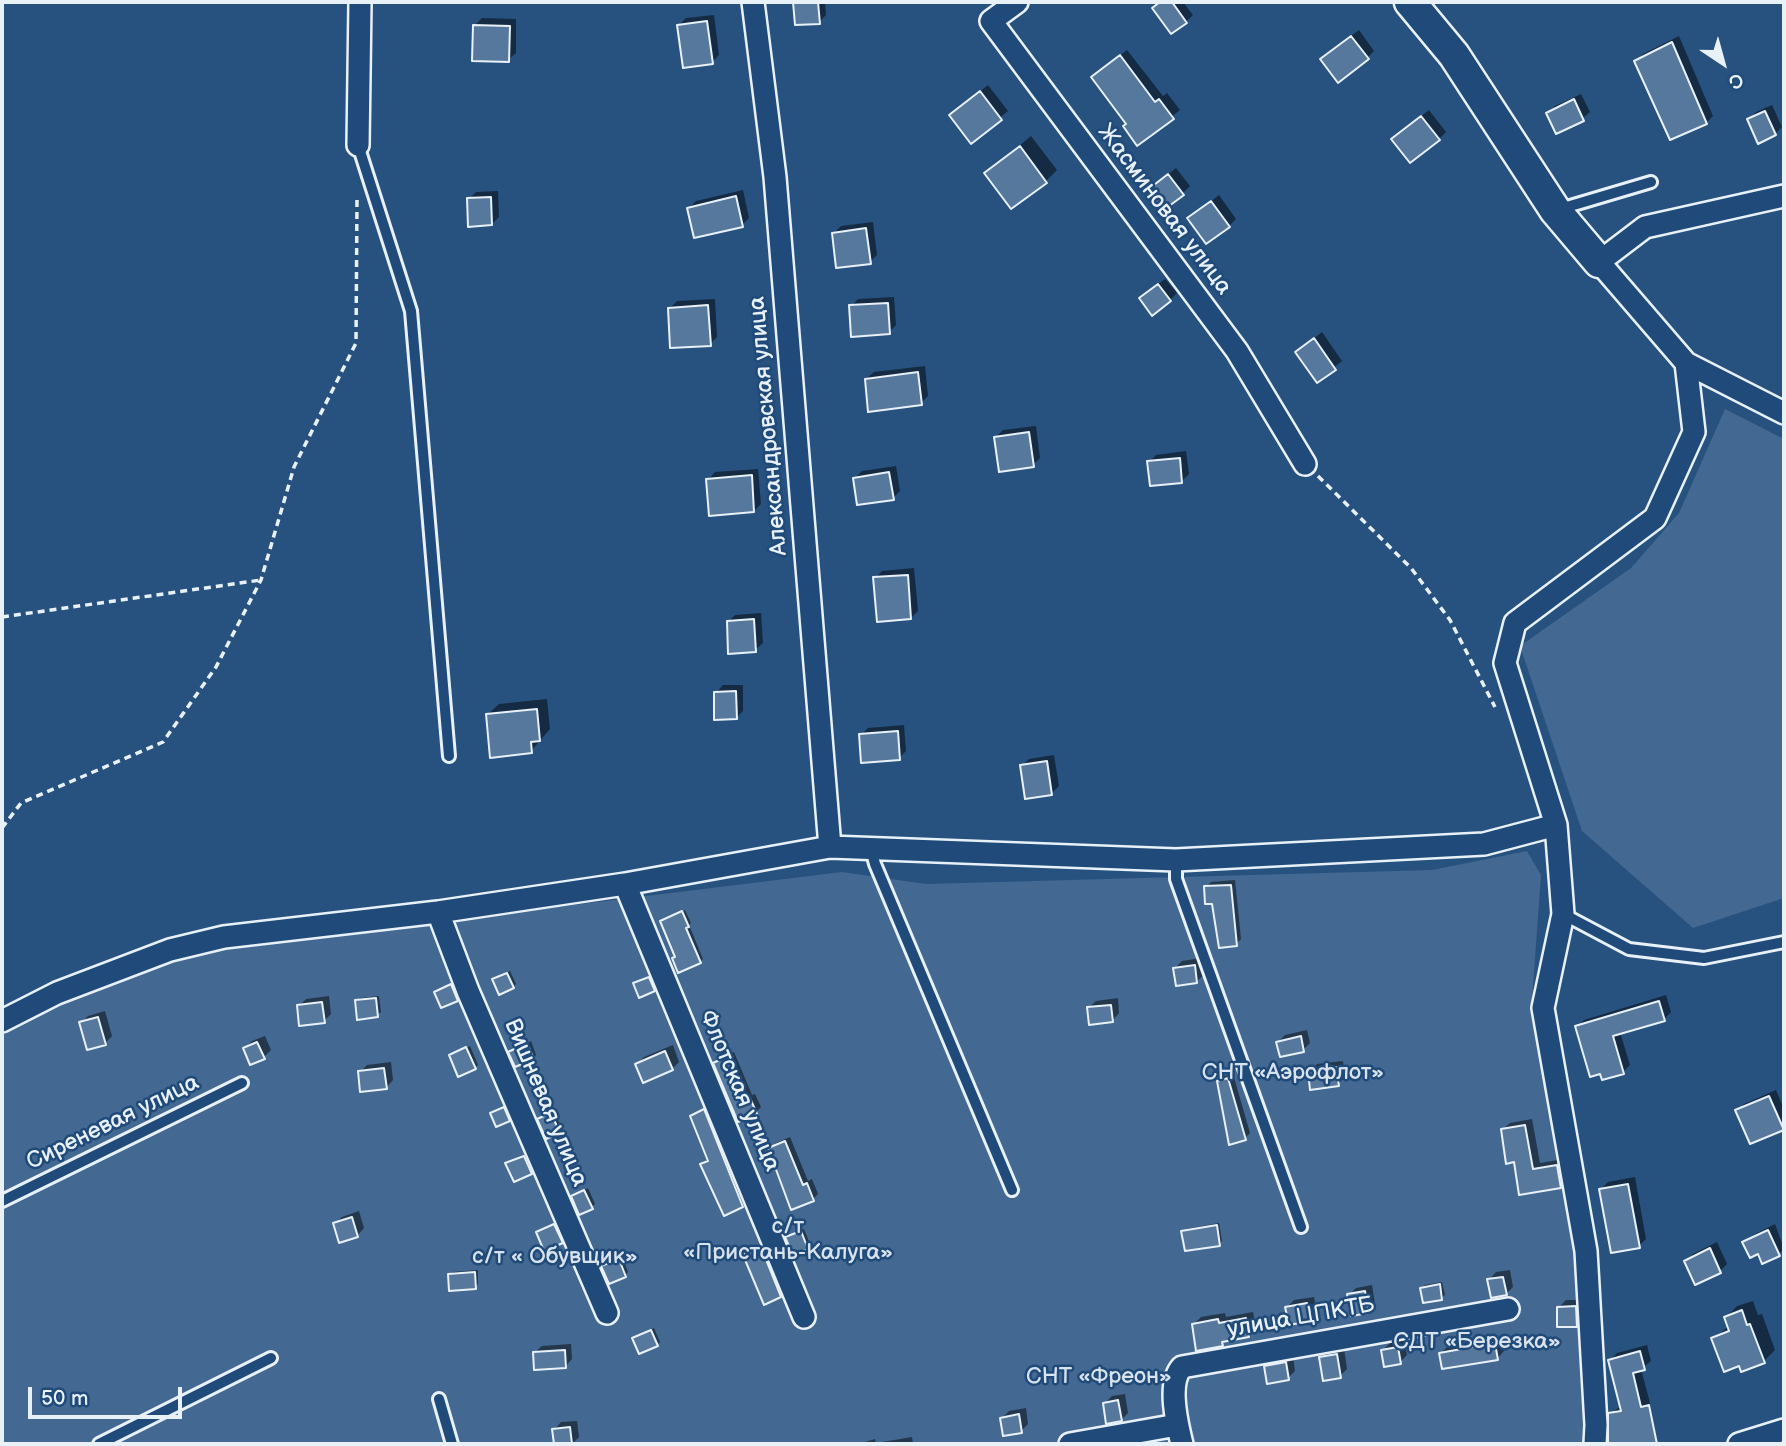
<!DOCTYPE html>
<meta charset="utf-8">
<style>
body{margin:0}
#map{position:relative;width:1786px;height:1446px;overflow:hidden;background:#27517f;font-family:"Balsamiq Sans",sans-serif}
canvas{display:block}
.frame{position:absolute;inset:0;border:4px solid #e8f1f8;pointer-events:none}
.north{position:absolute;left:1688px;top:28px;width:70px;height:70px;-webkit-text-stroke:5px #1f4a7a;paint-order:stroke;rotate:144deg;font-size:19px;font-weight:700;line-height:28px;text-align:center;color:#e8f1f8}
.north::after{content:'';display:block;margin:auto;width:24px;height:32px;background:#e8f1f8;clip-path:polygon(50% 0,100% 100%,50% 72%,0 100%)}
.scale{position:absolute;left:28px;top:1387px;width:154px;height:32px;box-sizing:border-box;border:4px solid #e8f1f8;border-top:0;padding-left:9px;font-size:21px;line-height:24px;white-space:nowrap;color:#e8f1f8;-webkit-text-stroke:5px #1f4a7a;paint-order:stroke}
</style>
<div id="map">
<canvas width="1786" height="1446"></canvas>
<div class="frame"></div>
<div class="north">С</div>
<div class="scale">50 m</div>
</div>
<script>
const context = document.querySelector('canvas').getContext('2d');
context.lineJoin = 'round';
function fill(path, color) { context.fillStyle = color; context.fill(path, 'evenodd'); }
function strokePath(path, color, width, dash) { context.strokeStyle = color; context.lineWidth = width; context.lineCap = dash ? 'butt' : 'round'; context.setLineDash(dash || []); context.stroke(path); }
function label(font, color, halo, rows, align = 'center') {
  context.font = font + ' "Balsamiq Sans",sans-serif'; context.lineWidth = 5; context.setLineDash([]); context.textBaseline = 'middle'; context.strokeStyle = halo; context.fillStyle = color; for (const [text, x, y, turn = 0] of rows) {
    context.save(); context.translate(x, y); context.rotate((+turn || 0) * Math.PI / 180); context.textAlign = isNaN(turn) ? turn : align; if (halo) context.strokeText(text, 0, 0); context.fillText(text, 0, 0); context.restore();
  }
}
fill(new Path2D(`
 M 1725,409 L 1784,439 L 1784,898 L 1693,928 L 1582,831 L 1520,646 L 1631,568 L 1679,513 Z
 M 1527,851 L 1541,875 L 1532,1000 L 1580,1268 L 1589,1444 L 2,1444 L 2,1030 L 64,1000 L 213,949 L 842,872 L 926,884 L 1432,870 Z`), '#436891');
fill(new Path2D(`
 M 795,2 L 825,2 L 826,15 L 819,22 L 796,24 Z
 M 1160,2 L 1183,2 L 1193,15 L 1186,22 L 1154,8 Z
 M 714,15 L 719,55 L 712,62 L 679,25 L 686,18 Z
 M 482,18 L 516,19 L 516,53 L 508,60 L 475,25 Z
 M 1359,30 L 1374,51 L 1367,58 L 1329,52 Z
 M 1679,36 L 1713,116 L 1706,123 L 1636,61 L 1643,54 Z
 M 1127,50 L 1163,96 L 1167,93 L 1180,110 L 1138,143 L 1128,123 L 1093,77 Z
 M 988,85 L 1008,111 L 971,142 L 958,109 Z
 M 1581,94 L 1590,112 L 1582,119 L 1548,113 L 1555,106 Z
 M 1772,105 L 1782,127 L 1775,134 L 1749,119 L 1756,112 Z
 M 1429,110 L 1446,132 L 1439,139 L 1401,132 Z
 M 1031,136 L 1057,170 L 1046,181 L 987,173 Z
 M 1176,168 L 1190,186 L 1183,193 L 1155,185 Z
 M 743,190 L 749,218 L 742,225 L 689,208 L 696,201 Z
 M 498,191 L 499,217 L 492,224 L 469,199 L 476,192 Z
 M 1219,195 L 1236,219 L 1229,226 L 1190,218 Z
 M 873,222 L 877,255 L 870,262 L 834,233 L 841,226 Z
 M 1165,279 L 1177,293 L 1170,300 L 1148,292 Z
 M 894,297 L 896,325 L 889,332 L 851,306 L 858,299 Z
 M 715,299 L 717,337 L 710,344 L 670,308 L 677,301 Z
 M 1322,332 L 1342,361 L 1317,381 L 1297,352 Z
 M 925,366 L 928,396 L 921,403 L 866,379 L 874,372 Z
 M 1036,426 L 1040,458 L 1033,465 L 996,437 L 1003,430 Z
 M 1186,451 L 1189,474 L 1182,481 L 1149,462 L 1156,455 Z
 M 896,466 L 900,491 L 893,498 L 855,478 L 862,471 Z
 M 758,469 L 761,504 L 754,511 L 708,480 L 715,472 Z
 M 914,568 L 918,611 L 911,618 L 875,578 L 882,571 Z
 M 761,613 L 763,643 L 755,650 L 728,622 L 735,615 Z
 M 723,685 L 743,685 L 743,711 L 736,718 L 716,693 Z
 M 547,699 L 550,729 L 531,751 L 487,715 L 499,704 Z
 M 904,725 L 906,751 L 899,758 L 861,735 L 868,728 Z
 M 1054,755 L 1059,786 L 1052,793 L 1022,766 L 1029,759 Z
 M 1235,880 L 1241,939 L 1236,944 L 1206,887 L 1211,882 Z
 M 685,910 L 691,923 L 689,925 L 703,959 L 700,962 L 676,956 L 662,921 Z
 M 1201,958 L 1204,975 L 1196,982 L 1175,968 L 1182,961 Z
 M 510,971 L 516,984 L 513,987 L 494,980 Z
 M 652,975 L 657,987 L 654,990 L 635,984 Z
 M 454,982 L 460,996 L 457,999 L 436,992 Z
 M 1666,995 L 1671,1012 L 1664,1019 L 1620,1032 L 1630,1065 L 1623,1072 L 1577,1027 L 1584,1020 Z
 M 329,996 L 331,1014 L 324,1021 L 299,1006 L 306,999 Z
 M 379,996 L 381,1012 L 377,1015 L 357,1001 L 360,998 Z
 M 1118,998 L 1119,1013 L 1112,1021 L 1088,1008 L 1096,1001 Z
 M 105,1011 L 112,1036 L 105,1043 L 81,1023 L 88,1016 Z
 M 1307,1030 L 1310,1043 L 1303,1050 L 1278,1042 L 1285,1035 Z
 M 265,1036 L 271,1050 L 264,1057 L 245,1048 L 252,1041 Z
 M 531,1041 L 536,1055 L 533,1058 L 511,1052 Z
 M 673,1045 L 679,1062 L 672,1069 L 637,1064 L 644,1057 Z
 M 470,1046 L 478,1065 L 475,1068 L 451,1055 Z
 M 734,1052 L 752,1095 L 755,1094 L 761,1107 L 756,1112 L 715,1063 L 721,1058 Z
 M 1343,1061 L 1345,1077 L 1338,1084 L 1310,1072 L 1317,1064 Z
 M 391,1062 L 393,1080 L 386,1088 L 360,1072 L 367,1065 Z
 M 1233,1074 L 1250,1133 L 1245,1138 L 1219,1081 L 1224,1076 Z
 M 1776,1090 L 1784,1109 L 1783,1128 L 1737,1111 L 1744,1104 Z
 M 507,1105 L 512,1117 L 509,1120 L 492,1114 Z
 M 709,1106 L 747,1201 L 742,1206 L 702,1165 L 709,1159 L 692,1116 Z
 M 554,1111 L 562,1129 L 559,1132 L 540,1119 Z
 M 1532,1119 L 1540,1163 L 1564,1159 L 1567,1180 L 1560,1187 L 1515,1160 L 1502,1130 L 1510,1123 Z
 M 790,1137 L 808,1181 L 812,1179 L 818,1194 L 813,1199 L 770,1148 L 776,1143 Z
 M 527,1154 L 534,1170 L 531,1173 L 508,1164 Z
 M 1635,1177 L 1646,1239 L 1639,1246 L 1601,1189 L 1608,1182 Z
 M 588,1188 L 595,1204 L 592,1207 L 573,1197 Z
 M 359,1211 L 364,1228 L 357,1236 L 335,1224 L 342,1217 Z
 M 557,1222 L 565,1239 L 562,1242 L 538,1232 Z
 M 1219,1223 L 1222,1241 L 1219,1244 L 1183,1232 L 1186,1229 Z
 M 1775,1224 L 1784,1249 L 1779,1254 L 1759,1252 L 1748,1241 L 1755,1234 Z
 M 804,1229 L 810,1244 L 807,1247 L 787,1237 Z
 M 768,1241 L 788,1289 L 780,1296 L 746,1255 L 753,1248 Z
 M 1717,1242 L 1727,1264 L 1720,1271 L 1686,1261 L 1693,1254 Z
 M 622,1257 L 628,1272 L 625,1275 L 603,1267 Z
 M 478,1270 L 478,1284 L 475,1287 L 450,1275 L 453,1272 Z
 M 1510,1270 L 1513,1287 L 1506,1294 L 1489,1280 L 1496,1272 Z
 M 1442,1282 L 1445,1295 L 1441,1298 L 1422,1288 L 1425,1285 Z
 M 1372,1285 L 1375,1304 L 1368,1311 L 1349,1295 L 1356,1288 Z
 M 1314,1297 L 1317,1313 L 1310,1320 L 1287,1307 L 1294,1300 Z
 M 1566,1300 L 1583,1300 L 1584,1318 L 1576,1325 L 1559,1307 Z
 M 1753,1301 L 1758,1315 L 1762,1314 L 1775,1350 L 1764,1361 L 1713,1339 L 1729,1326 L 1726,1317 L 1737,1306 Z
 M 1253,1312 L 1256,1329 L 1249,1336 L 1227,1339 L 1222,1344 L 1194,1324 L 1201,1317 L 1225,1313 L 1226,1317 Z
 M 654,1328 L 660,1342 L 657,1345 L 634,1339 Z
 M 1501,1337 L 1504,1351 L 1497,1359 L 1441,1353 L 1448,1346 Z
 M 1404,1340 L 1407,1355 L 1400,1362 L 1383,1350 L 1390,1343 Z
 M 571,1344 L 572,1359 L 565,1367 L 534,1353 L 542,1346 Z
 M 1647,1345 L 1651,1361 L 1641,1369 L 1649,1399 L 1656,1442 L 1654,1444 L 1609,1444 L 1610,1414 L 1621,1406 L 1610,1360 L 1617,1353 Z
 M 1344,1348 L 1347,1369 L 1340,1376 L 1321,1357 L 1328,1350 Z
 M 1293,1356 L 1295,1371 L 1288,1378 L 1266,1366 L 1273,1359 Z
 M 1125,1394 L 1128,1413 L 1121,1420 L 1104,1404 L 1112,1396 Z
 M 1026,1408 L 1028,1424 L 1021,1431 L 1002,1418 L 1009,1411 Z
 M 577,1421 L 579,1437 L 572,1444 L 555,1444 L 554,1430 L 561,1422 Z
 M 912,1437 L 913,1444 L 858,1444 L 875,1439 L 876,1443 Z`), '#0007');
const building = new Path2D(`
 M 793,2 L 818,2 L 820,24 L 795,25 Z
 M 1160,2 L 1172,2 L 1187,23 L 1171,34 L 1152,8 Z
 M 707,21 L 713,64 L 683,68 L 677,25 Z
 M 473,25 L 510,26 L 509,62 L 472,61 Z
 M 1351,36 L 1369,59 L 1338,83 L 1320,59 Z
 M 1672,42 L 1707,124 L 1670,140 L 1634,61 Z
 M 1120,55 L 1155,102 L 1159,99 L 1174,119 L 1137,146 L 1123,126 L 1126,124 L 1091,77 Z
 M 980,91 L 1002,120 L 971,144 L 949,115 Z
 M 1574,99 L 1584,121 L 1556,134 L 1546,113 Z
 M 1765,111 L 1776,135 L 1758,144 L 1747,119 Z
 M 1421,116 L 1440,140 L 1410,163 L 1391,139 Z
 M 1020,146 L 1047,183 L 1011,209 L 984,173 Z
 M 1168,174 L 1184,195 L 1161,212 L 1145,192 Z
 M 736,196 L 743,227 L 694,238 L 687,208 Z
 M 491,197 L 492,225 L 468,227 L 467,198 Z
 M 1211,201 L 1230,227 L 1206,244 L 1187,218 Z
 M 866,228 L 871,264 L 836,268 L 832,233 Z
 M 1158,284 L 1171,301 L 1152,316 L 1139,298 Z
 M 888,303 L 890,334 L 851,337 L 849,305 Z
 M 708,305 L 711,346 L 670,348 L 668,308 Z
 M 1314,338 L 1336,370 L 1317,383 L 1295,352 Z
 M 918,372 L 922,405 L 868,412 L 865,379 Z
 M 1029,432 L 1034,467 L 999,472 L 994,437 Z
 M 1180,458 L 1182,483 L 1150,486 L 1147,461 Z
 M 889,472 L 894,500 L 857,505 L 853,478 Z
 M 752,475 L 754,512 L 709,516 L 706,479 Z
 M 908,575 L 911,619 L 877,622 L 873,577 Z
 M 754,619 L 756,652 L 728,654 L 727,621 Z
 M 736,691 L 737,719 L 714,720 L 714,692 Z
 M 537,709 L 540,741 L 531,742 L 532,753 L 490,758 L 486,714 Z
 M 898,731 L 900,760 L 861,763 L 859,734 Z
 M 1047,761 L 1052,795 L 1025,799 L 1020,765 Z
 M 1231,885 L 1237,946 L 1219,948 L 1212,904 L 1205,904 L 1204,886 Z
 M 682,911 L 689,927 L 686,928 L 701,963 L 678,973 L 672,958 L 675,957 L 660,921 Z
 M 1195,965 L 1197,983 L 1176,986 L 1173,968 Z
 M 507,973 L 514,988 L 499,995 L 492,979 Z
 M 649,977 L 655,991 L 639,998 L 633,983 Z
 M 451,984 L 458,1001 L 441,1008 L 434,992 Z
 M 376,998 L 378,1017 L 357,1020 L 355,1000 Z
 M 1659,1001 L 1665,1021 L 1613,1036 L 1624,1074 L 1602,1080 L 1600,1074 L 1590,1077 L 1575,1026 Z
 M 322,1002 L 325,1023 L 299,1026 L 297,1005 Z
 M 1111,1005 L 1113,1022 L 1089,1025 L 1087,1007 Z
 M 98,1017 L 106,1045 L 87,1050 L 79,1022 Z
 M 1301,1036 L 1304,1052 L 1280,1057 L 1276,1042 Z
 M 257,1042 L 265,1059 L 250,1065 L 243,1048 Z
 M 527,1043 L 534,1059 L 515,1067 L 508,1052 Z
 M 466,1047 L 476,1069 L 458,1077 L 449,1055 Z
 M 665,1051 L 673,1070 L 643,1083 L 635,1064 Z
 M 728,1056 L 746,1099 L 750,1098 L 757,1114 L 738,1122 L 713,1063 Z
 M 1336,1067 L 1339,1086 L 1310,1090 L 1308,1071 Z
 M 384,1068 L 387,1089 L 360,1092 L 358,1071 Z
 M 1228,1078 L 1246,1140 L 1229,1145 L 1217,1081 Z
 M 1769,1096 L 1784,1130 L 1750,1144 L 1735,1110 Z
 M 504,1107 L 510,1121 L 496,1127 L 490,1113 Z
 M 704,1109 L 743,1207 L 724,1216 L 700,1164 L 708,1161 L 690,1116 Z
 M 551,1113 L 560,1133 L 546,1139 L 537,1119 Z
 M 1525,1125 L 1533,1169 L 1557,1165 L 1561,1188 L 1519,1195 L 1514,1162 L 1506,1164 L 1501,1129 Z
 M 785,1141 L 803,1185 L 807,1183 L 814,1201 L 791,1210 L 768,1148 Z
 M 524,1156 L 532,1174 L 514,1182 L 505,1163 Z
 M 1628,1184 L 1640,1248 L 1611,1253 L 1599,1189 Z
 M 584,1190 L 593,1209 L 579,1215 L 571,1196 Z
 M 352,1217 L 358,1237 L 339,1243 L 333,1223 Z
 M 554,1224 L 563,1243 L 544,1251 L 536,1232 Z
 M 1217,1225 L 1220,1246 L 1185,1251 L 1181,1231 Z
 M 1768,1230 L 1780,1256 L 1762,1264 L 1758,1254 L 1750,1258 L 1742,1242 Z
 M 801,1231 L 808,1249 L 793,1255 L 785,1237 Z
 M 761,1247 L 781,1297 L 764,1305 L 743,1255 Z
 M 1710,1248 L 1721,1273 L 1695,1285 L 1684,1261 Z
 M 619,1259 L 626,1277 L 609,1284 L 601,1266 Z
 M 475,1272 L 476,1289 L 449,1291 L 448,1274 Z
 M 1503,1277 L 1507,1295 L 1491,1298 L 1487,1279 Z
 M 1440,1284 L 1442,1300 L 1423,1303 L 1420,1288 Z
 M 1365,1291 L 1369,1313 L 1351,1316 L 1347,1294 Z
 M 1307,1303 L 1310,1321 L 1289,1325 L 1285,1307 Z
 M 1576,1306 L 1577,1327 L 1557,1327 L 1557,1307 Z
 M 1742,1310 L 1747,1325 L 1750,1324 L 1765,1363 L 1741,1372 L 1739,1366 L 1724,1372 L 1711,1338 L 1729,1331 L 1724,1317 Z
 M 1246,1318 L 1249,1337 L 1222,1342 L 1223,1346 L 1196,1351 L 1192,1324 L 1218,1319 L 1219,1323 Z
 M 651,1330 L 658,1346 L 639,1354 L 632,1338 Z
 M 1495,1343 L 1498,1360 L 1442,1369 L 1439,1353 Z
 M 1398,1347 L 1401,1364 L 1384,1367 L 1381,1350 Z
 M 565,1350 L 566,1368 L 534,1370 L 533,1352 Z
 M 1640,1351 L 1645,1370 L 1633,1373 L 1641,1407 L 1649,1405 L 1657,1444 L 1608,1444 L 1608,1413 L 1621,1411 L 1608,1360 Z
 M 1337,1354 L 1341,1378 L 1323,1381 L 1319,1357 Z
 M 1286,1362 L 1289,1380 L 1267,1384 L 1264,1366 Z
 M 1118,1400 L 1122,1421 L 1106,1424 L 1103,1403 Z
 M 1019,1414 L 1022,1433 L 1003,1436 L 1000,1418 Z
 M 570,1427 L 572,1444 L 554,1444 L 552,1429 Z`);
fill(building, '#57789d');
strokePath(building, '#e8f1f8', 2);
const lane = new Path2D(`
 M 358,145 L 411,311 L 449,756
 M 1560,209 L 1651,182
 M 871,849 L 875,864 L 1012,1190
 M 1176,860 L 1176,879 L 1301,1227
 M 1563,914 L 1629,949 L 1704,958 L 1784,942
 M 2,1201 L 242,1083
 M 439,1399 L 452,1444
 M 99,1444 L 271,1358`);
const street = new Path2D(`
 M 753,2 L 775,177 L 830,847
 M 1017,2 L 991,21 L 1237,351 L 1305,464
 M 358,145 L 360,2
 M 1784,196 L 1645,227 L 1599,262 L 1686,363 L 1784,413
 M 625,884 L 804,1317
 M 438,912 L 468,991 L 607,1313
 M 2,1021 L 57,993 L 170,950 L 224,937 L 438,912 L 625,884 L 830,847 L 1176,860 L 1484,844 L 1556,825
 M 1070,1444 L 1177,1425
 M 1182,1444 C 1177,1424 1167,1383 1182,1367 L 1508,1309
 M 1595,1444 L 1596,1425 L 1586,1251 L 1543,1008 L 1563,914 L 1556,825 L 1505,663 L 1515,623 L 1655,518 L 1694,432 L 1686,363
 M 1739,1444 L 1784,1430`);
const secondary = new Path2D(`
 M 1410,2 L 1454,55 L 1555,210 L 1599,262`);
strokePath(lane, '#e8f1f8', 16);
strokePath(street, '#e8f1f8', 26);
strokePath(secondary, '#e8f1f8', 35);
strokePath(new Path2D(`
 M 1318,476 L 1411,568 L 1450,620 L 1495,707
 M 2,617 L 261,580
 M 2,828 L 21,803 L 163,742 L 216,667 L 261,580 L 294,467 L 356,343 L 357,199`), '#e8f1f8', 3.5, [7, 5]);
strokePath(lane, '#1f4a7a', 10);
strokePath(street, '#1f4a7a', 21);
strokePath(secondary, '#1f4a7a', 30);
label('23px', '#e8f1f8', '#1f4a7a', [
 ["Жасминовая улица",1164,210,53],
 ["Александровская улица",769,426,-95],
 ["Флотская улица",739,1091,67],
 ["Вишневая улица",545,1103,67],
 ["Сиреневая улица",113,1123,-26],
 ["улица ЦПКТБ",1301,1318,-10]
]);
label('23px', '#d8e3ee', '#1f4a7a', [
 ["СНТ «Аэрофлот»",1293,1073],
 ["с/т",788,1227],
 ["«Пристань-Калуга»",788,1253],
 ["с/т « Обувщик»",555,1257],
 ["СДТ «Березка»",1477,1342],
 ["СНТ «Фреон»",1099,1377]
]);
</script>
